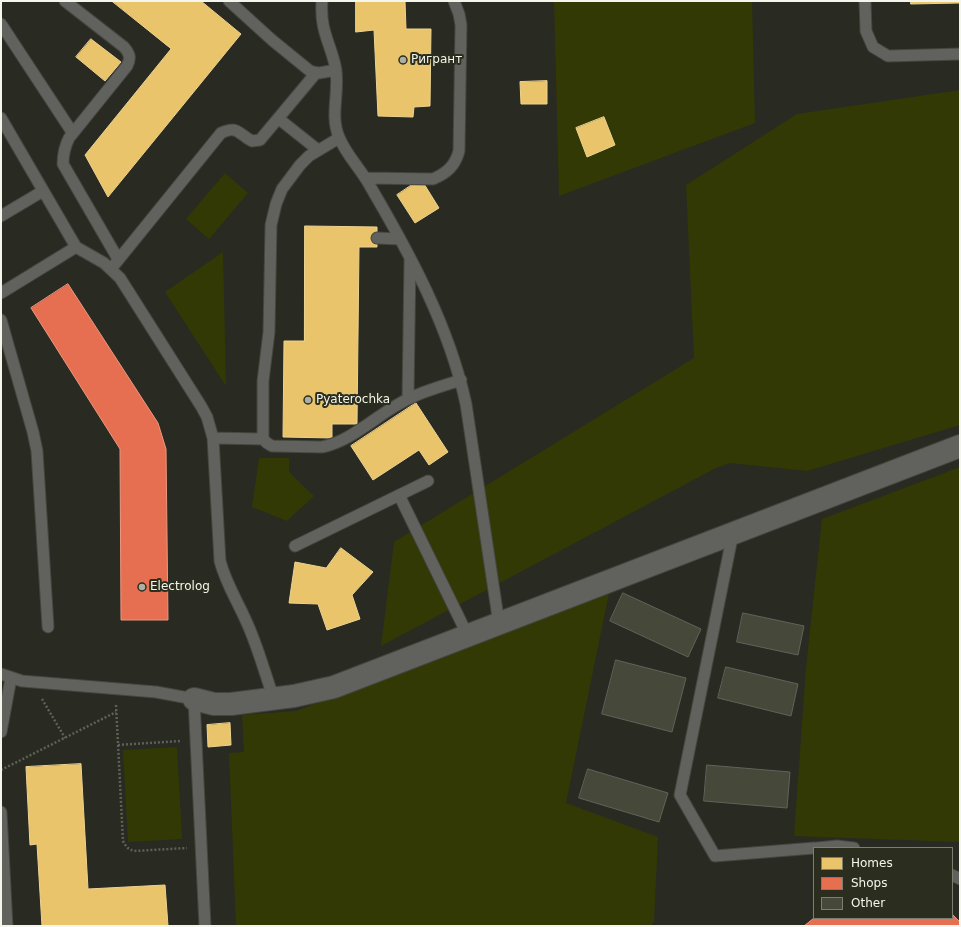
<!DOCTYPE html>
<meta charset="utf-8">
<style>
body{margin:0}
#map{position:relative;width:961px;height:927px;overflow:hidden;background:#292a22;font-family:"DejaVu Sans",sans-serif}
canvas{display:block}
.frame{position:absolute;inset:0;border:2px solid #f4f6ec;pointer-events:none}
.legend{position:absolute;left:813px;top:847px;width:140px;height:72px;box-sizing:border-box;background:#2b2e1e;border:1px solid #7b7e70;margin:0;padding:5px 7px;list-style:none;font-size:12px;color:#f4f6ec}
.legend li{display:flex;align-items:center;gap:8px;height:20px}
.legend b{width:20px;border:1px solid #7b7e70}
</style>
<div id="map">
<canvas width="961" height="927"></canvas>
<div class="frame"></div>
<ul class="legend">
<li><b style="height:11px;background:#e9c46a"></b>Homes</li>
<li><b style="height:11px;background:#e76f51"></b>Shops</li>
<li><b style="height:11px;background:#46483a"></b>Other</li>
</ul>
</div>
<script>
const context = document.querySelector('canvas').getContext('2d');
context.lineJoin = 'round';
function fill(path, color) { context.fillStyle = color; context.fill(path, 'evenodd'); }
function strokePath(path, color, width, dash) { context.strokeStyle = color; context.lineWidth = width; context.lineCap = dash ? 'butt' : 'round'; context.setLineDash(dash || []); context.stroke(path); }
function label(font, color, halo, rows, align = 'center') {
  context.font = font + ' "DejaVu Sans",sans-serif'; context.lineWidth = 4; context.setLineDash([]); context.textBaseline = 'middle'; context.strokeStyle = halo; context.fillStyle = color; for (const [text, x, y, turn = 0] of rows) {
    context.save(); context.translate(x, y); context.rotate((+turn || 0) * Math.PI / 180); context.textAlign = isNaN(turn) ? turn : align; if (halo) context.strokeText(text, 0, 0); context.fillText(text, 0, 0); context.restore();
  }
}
fill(new Path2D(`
 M 554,1 L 752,1 L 755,123 L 559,196 Z
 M 960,90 L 960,425 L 807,471 L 730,463 L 716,468 L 381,646 L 394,542 L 694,358 L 686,185 L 797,114 Z
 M 225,173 L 248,193 L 209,239 L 186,219 Z
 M 223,252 L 226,386 L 165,292 Z
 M 259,458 L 289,458 L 289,472 L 314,496 L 287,521 L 252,507 Z
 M 960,467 L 960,842 L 794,836 L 806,668 L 822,519 Z
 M 609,593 L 566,803 L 658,837 L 654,922 L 651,926 L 236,926 L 229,753 L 244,752 L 242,715 L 296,711 Z
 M 177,747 L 182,839 L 128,842 L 123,750 Z`), '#333905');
const homes = new Path2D(`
 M 112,1 L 201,1 L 241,34 L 108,197 L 85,155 L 171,49 Z
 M 356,1 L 405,1 L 406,29 L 431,29 L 430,106 L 414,107 L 413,117 L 378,116 L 374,30 L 356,32 Z
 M 911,1 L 960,1 L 960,3 L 911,4 Z
 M 91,39 L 121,62 L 105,81 L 76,57 Z
 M 547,81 L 547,104 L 521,104 L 520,82 Z
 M 604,117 L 615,145 L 587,157 L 576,128 Z
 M 421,179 L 439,208 L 415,223 L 397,195 Z
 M 305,226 L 377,227 L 377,247 L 359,247 L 357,424 L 332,424 L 332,438 L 283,437 L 284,341 L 304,341 Z
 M 416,403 L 448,452 L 429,465 L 419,450 L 373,480 L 351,446 Z
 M 341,548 L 373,572 L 352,595 L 360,619 L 327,630 L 318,604 L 289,603 L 295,562 L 326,568 Z
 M 230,723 L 231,745 L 208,747 L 207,725 Z
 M 81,764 L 88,889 L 165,885 L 168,926 L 42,926 L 37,844 L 30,845 L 26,767 Z`);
fill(homes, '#e9c46a');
strokePath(homes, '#ecd391', 1);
const shops = new Path2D(`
 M 68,284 L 158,423 L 166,449 L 168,620 L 121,620 L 120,449 L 31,308 Z
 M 952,914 L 960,922 L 960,926 L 804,926 L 814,918 L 952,918 Z`);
fill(shops, '#e76f51');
strokePath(shops, '#eb9880', 1);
const building = new Path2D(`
 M 623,593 L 701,629 L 688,657 L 610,621 Z
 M 743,613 L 804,626 L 798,655 L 737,642 Z
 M 616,660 L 686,678 L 672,732 L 602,714 Z
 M 726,667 L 798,684 L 791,716 L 718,698 Z
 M 707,765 L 790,772 L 787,808 L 704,801 Z
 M 588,769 L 668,793 L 659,822 L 579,798 Z`);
fill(building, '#46483a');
strokePath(building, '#61635b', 1);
const lane = new Path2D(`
 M 65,1 L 124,47 C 130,54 131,58 127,66 L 69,138 C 65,146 63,154 63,164 L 118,259
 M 229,1 L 272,40 L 310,71 L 319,73 L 336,70
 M 322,1 C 320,30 329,40 335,65 C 341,89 329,114 339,137 C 346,155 361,169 370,186 C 410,254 449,326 466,404 L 499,624
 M 865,1 L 866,31 L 873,47 L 888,56 L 960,54
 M 1,24 L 72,132
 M 1,118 L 76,247 L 104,263 L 120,278 L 201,406 L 207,417 L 213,438 L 220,561 C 226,584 238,602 247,623 C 258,647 265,674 274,699
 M 279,119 L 318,150
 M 339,138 L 309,156 L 300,165 L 282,189 L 276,204 L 271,225 L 269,332 L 263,381 L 263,439 L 267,443 L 272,446 L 322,447 C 349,442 374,418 397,405 C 417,393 439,387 461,380
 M 366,178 L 433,179 C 447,173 455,166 459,151 L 461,25 L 459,14 L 454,1
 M 1,216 L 43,191
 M 377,238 L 399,239
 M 115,264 L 221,133 C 238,125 238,134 252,141 L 260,140 L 316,73
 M 1,293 L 76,247
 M 1,320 L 33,432 L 37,451 L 48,627
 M 408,399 L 410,259
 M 213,438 L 263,439
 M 399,495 L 468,636
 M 733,533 L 680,795 L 715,856 L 814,848
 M 295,546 L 428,481
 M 1,674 L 22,681 L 156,692 L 194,699 L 205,926
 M 1,732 L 11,678
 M 1,812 L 7,926
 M 817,848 L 837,846 L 854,848
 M 952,875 L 960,879`);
const street = new Path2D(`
 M 194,699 L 214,704 L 231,704 L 294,696 L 334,687 L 960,446`);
strokePath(lane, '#45463f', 13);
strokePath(street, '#45463f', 24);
strokePath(new Path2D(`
 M 42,699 L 65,738
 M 116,705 L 123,841 C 126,847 128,849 134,851 L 187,848
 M 118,745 L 181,741
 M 1,770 L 116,712`), '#5f6059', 2.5, [2, 2]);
strokePath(lane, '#61615e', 11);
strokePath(street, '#61615e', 22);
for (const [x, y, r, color] of [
 [403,60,4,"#adafa5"],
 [308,400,4,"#adafa5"],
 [142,587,4,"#adafa5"]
]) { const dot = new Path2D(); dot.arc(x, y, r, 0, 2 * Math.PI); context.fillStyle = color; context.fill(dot); strokePath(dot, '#2b2e1e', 1.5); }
label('12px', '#f4f6ec', '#2b2e1e', [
 ["Ригрант",411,60],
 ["Pyaterochka",316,400],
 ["Electrolog",150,587]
], 'left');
</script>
